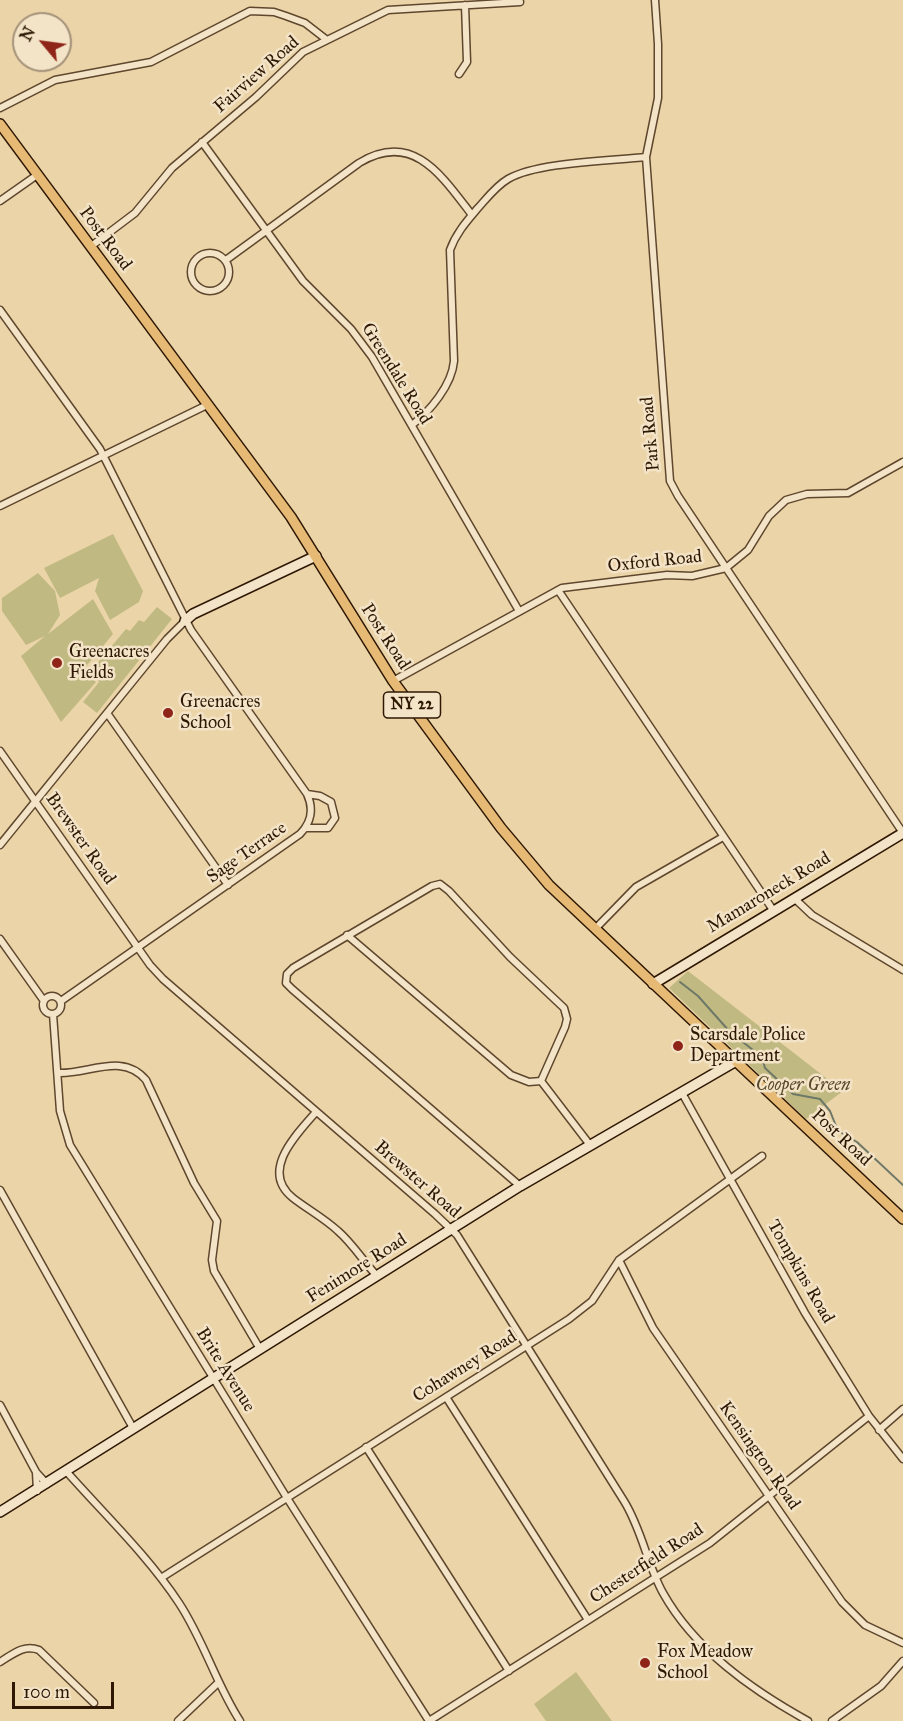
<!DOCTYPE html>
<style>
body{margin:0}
#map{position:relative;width:903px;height:1721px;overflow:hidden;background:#ecd4a9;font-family:"IM FELL Great Primer",serif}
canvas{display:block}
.north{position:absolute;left:12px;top:12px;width:60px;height:60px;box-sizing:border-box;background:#f3e3c7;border:2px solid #a49279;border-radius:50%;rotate:299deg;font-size:16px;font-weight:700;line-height:24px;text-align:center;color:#2e1804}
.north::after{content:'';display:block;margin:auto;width:21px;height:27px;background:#8f2418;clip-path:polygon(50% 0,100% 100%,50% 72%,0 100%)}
.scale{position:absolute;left:12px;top:1682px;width:102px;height:27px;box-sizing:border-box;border:3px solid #2e1804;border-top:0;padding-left:8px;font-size:18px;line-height:21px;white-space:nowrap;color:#2e1804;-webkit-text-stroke:4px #f3e3c7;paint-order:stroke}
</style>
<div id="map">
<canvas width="903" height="1721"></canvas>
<div class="north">N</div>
<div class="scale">100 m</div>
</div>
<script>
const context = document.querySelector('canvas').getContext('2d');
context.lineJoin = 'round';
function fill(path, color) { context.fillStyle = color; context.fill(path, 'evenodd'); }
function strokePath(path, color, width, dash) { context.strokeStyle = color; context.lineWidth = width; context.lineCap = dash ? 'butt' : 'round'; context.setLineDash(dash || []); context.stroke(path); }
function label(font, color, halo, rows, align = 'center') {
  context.font = font + ' "IM FELL Great Primer",serif'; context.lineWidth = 5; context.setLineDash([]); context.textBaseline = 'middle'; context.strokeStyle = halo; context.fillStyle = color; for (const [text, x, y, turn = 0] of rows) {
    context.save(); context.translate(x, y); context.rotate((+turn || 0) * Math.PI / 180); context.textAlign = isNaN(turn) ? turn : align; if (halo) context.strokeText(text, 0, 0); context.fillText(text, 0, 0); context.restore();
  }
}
fill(new Path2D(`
 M 113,534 L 143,591 L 139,602 L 110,620 L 95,591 L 99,578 L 60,598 L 44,568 Z
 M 38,573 L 55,591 L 60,615 L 48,634 L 93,599 L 113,634 L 83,670 L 96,682 L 61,722 L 21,656 L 45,636 L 26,645 L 2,611 L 2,598 Z
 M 157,607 L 172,619 L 97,713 L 83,702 L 99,682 L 90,672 L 126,629 L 130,631 L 139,620 L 144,622 Z
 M 688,971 L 843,1091 L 806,1119 L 669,988 Z
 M 576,1672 L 612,1721 L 546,1721 L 534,1704 Z`), '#c0ba82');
strokePath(new Path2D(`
 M 680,982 L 698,996 L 730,1032 L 762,1057 L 765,1068 L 793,1094 L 820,1099 L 830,1111 L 838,1131 L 857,1142 L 903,1185`), '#6e7868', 2);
const street = new Path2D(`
 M 655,0 L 658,44 L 658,98 L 646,157 L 670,481 L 678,496 L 903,833
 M 459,74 L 467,62 L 465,5
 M 0,108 L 55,80 L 151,62 L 250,11 L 274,12 L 286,16 L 305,23 L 327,40
 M 202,142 L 303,281 L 351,329 L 372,357 L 519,611
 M 0,201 L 37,175
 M 90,247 L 135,213 L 172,168 L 256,97 L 303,52 L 388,10 L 520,2
 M191 272a19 19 0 1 1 38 0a19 19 0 1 1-38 0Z
 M 226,260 L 359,163 C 413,130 442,176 472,215
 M 0,310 L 100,449 L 191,630 L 307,794 C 314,809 311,823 300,834 L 61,1001
 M 412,425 C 430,411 452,385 454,361 L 450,250 C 456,233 467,221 478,208 C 487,198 496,186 508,179 C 537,162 610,161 646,157
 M 0,506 L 207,405
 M 558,590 L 773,910
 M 393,681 L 562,588 L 667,575 L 692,576 L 726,568 L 748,550 L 769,516 L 786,500 L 807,494 L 848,493 L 903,462
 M 107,713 L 228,885
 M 0,751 L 150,965 L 163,979 L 435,1214 L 457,1235 C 513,1324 568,1412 624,1501 C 642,1530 647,1564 663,1593 C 695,1650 752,1690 808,1721
 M 306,828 L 328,828 L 335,818 L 331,802 L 320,796 L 307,794
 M 0,845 L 167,639 L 185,621
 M 794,898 L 812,915 L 903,970
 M 595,929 L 636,887 L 723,837
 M 347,935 L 511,1075 L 529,1082 L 541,1081
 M 0,939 L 44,1001
 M43 1005a9 9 0 1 1 18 0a9 9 0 1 1-18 0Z
 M 53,1014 L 60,1111 L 70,1145 L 287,1498 L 429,1721
 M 59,1073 C 89,1074 123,1052 146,1080 L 194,1183 L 217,1221 L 212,1260 L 214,1271 L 260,1349
 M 541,1081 L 590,1145
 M 682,1093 L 805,1313 L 869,1416 L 903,1459
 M 316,1112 C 297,1134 259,1171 293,1198 C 307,1209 324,1218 338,1231 C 353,1244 363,1261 377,1276
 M 520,1186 L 292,989 L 286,983 L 287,974 L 293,968 L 432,886 L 440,884 L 449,891 L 510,957 L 564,1008 L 567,1019 L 565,1027 L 541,1081
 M 0,1190 L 133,1428
 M 619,1260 L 653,1328 L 842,1602 L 865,1625 L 903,1643
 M 446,1397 L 588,1620
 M 0,1405 L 36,1472 L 47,1484
 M 879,1430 L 903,1409
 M 366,1447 L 509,1671
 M 66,1471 C 104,1514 148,1556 179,1603 C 204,1641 216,1684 240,1721
 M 36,1472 L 37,1491
 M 161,1578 L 569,1319 L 592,1301 L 619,1260 L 762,1156
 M 0,1662 C 13,1654 24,1644 39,1650 L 94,1703
 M 178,1721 L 219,1682
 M 429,1721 L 710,1543 L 869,1416
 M 832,1721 L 881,1686 L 903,1661`);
const secondary = new Path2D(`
 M 185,621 L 193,614 L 316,556
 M 653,984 L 903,833
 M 0,1512 L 520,1186 L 736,1061`);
const primary = new Path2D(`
 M 0,124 L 291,517 L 393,681 L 501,828 L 549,885 L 903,1219`);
strokePath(street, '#5e472d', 9);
strokePath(secondary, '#2e1804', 12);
strokePath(primary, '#2e1804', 12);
strokePath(street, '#f3e3c7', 6);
strokePath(secondary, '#f3e3c7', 9);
strokePath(primary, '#e6ba74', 9);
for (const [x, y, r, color] of [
 [57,663,6,"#8f2418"],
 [168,713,6,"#8f2418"],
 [678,1046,6,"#8f2418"],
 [645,1663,6,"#8f2418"]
]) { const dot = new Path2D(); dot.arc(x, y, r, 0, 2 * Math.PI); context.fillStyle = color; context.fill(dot); strokePath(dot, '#f3e3c7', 2); }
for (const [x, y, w] of [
 [412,705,57]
]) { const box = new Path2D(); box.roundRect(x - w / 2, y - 13, w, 26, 4.5); context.fillStyle = '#f3e3c7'; context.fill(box); strokePath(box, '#2e1804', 1.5); }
label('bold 16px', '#2e1804', null, [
 ["NY 22",412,705]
]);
label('18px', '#2e1804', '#f3e3c7', [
 ["Fairview Road",257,75,-41],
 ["Post Road",105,239,53],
 ["Greendale Road",396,374,58],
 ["Park Road",651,434,-95],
 ["Oxford Road",655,562,-6],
 ["Post Road",385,637,57],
 ["Brewster Road",80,839,55],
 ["Sage Terrace",247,853,-35],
 ["Mamaroneck Road",769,893,-31],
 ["Post Road",841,1138,43],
 ["Brewster Road",417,1180,41],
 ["Fenimore Road",357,1269,-32],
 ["Tompkins Road",800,1272,60],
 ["Cohawney Road",465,1367,-32],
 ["Brite Avenue",225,1370,58],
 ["Kensington Road",759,1456,55],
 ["Chesterfield Road",647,1564,-33]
]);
label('18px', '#2e1804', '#f3e3c7', [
 ["Greenacres",69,653],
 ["Fields",69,674],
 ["Greenacres",180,703],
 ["School",180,724],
 ["Scarsdale Police",690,1036],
 ["Department",690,1057],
 ["Fox Meadow",657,1653],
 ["School",657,1674]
], 'left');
label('italic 18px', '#5a492a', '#f3e3c7', [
 ["Cooper Green",803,1086]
]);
</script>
